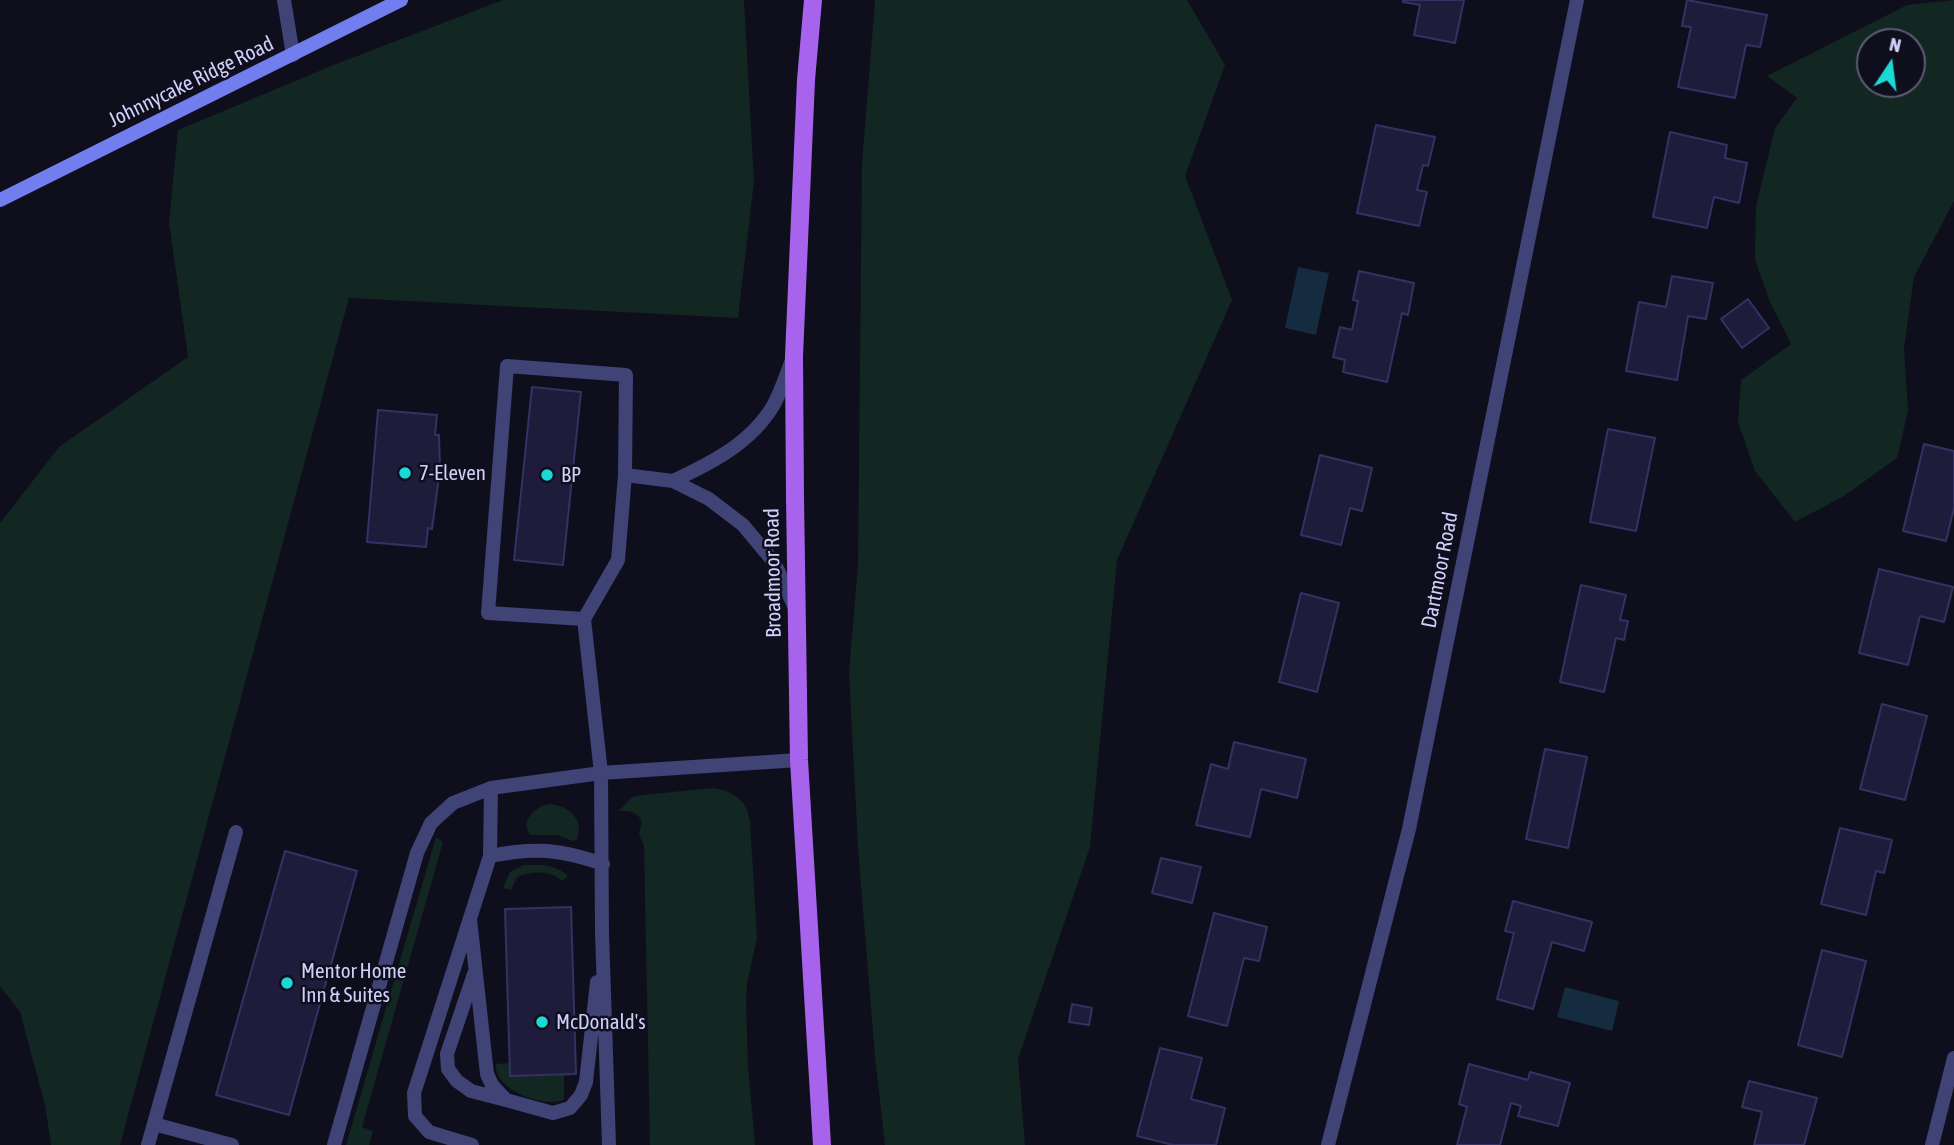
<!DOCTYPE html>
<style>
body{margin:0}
#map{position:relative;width:1954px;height:1145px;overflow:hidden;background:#0f0e1d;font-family:"Asap Condensed",sans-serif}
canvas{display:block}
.north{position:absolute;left:1856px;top:28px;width:70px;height:70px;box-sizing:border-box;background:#0f0e1d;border:2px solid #5c5c75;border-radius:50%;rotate:13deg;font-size:19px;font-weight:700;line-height:28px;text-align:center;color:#cfd0f9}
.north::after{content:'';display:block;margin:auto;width:24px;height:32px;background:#1bdad5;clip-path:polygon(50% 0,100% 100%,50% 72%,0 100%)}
</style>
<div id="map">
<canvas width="1954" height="1145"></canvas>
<div class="north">N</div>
</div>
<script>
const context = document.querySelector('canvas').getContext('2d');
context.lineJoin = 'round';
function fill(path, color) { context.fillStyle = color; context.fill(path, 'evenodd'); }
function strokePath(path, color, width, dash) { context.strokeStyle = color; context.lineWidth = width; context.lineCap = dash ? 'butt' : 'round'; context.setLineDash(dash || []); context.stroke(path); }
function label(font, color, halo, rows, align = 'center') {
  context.font = font + ' "Asap Condensed",sans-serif'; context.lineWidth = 5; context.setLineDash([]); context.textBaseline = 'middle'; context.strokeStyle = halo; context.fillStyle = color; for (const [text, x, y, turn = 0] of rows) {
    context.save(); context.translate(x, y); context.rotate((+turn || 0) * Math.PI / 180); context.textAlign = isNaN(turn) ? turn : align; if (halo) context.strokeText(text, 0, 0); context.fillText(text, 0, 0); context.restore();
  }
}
fill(new Path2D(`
 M 503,0 L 744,0 L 754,181 L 738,318 L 349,298 L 120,1145 L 51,1145 L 45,1105 L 20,1012 L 0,986 L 0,523 L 59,447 L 188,357 L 169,222 L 178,130 L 331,66 Z
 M 875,0 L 1187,0 L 1225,65 L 1185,176 L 1232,300 L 1117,560 L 1090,847 L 1018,1059 L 1025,1145 L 885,1145 L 875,1057 L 858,848 L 849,672 L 858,564 L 862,164 Z
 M 1954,0 L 1954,201 L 1914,277 L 1904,348 L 1908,411 L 1897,458 L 1844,496 L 1795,522 L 1755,471 L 1738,422 L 1741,380 L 1791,344 L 1770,302 L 1755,260 L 1756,206 L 1775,128 L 1797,98 L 1767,76 L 1907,5 ZM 1870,42 L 1912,42 L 1912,84 L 1870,84 Z
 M 712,788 C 732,790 747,800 750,821 L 757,938 L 747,984 L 746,1002 L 748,1066 L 755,1145 L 650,1145 L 644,846 L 639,834 L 642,821 C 636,811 630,811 619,811 L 632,797 L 643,795 Z
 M 550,804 C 568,806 585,819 577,839 L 573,841 L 557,835 L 530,835 L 526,826 C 528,815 538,805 550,804 Z
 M 436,837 L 443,842 L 362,1127 L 373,1131 L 369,1145 L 346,1145 Z
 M 523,865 C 541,865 554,863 568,876 L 562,881 C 551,870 531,871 517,877 L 511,890 L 503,888 L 510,872 Z
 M 509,1063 L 510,1076 L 564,1075 L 564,1100 C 544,1108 493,1090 496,1064 Z`), '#122622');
fill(new Path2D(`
 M 1298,267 L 1329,273 L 1316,335 L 1285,328 Z
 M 1565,987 L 1619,1001 L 1612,1031 L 1557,1017 Z`), '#142b40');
const building = new Path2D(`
 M 1403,0 L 1464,0 L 1455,43 L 1414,35 L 1420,5 L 1403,2 Z
 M 1687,0 L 1767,15 L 1760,47 L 1746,45 L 1735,98 L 1678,87 L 1691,27 L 1682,26 Z
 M 1376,125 L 1435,137 L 1428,166 L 1423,165 L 1417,190 L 1427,192 L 1419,226 L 1357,213 Z
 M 1670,132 L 1727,145 L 1725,158 L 1747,163 L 1739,203 L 1714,197 L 1707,228 L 1653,217 Z
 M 1359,271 L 1414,283 L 1408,315 L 1402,313 L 1387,382 L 1343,372 L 1345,360 L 1333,357 L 1340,327 L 1352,330 L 1358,301 L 1353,300 Z
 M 1672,276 L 1713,283 L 1706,319 L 1688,316 L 1677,380 L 1626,371 L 1639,302 L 1666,307 Z
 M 1748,299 L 1769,328 L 1742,348 L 1721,319 Z
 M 532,387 L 581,392 L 563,565 L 514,560 Z
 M 378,410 L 437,415 L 435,435 L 439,435 L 440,469 L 432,529 L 428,528 L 426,547 L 367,542 Z
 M 1608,429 L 1655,438 L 1636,531 L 1590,522 Z
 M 1924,444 L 1954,451 L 1954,508 L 1946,541 L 1903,531 Z
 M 1320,455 L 1372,468 L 1362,511 L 1350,508 L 1341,545 L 1301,535 Z
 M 1879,569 L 1953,587 L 1944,622 L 1920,616 L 1908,665 L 1859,653 Z
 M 1581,585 L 1626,595 L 1620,620 L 1628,621 L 1624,640 L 1616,638 L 1604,692 L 1560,682 Z
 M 1301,593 L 1339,603 L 1317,692 L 1279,682 Z
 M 1882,704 L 1927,716 L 1905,800 L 1860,789 Z
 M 1234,742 L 1306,759 L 1297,798 L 1261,789 L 1250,837 L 1196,825 L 1211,764 L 1228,769 Z
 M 1545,749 L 1587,757 L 1568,848 L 1526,839 Z
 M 1840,828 L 1892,840 L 1884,873 L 1876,871 L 1866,915 L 1821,904 Z
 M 285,851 L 357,871 L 289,1115 L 216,1095 Z
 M 1161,858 L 1201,867 L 1192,903 L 1152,893 Z
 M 1513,901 L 1592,922 L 1584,951 L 1552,942 L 1533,1009 L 1497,999 L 1514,933 L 1505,931 Z
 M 571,907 L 576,1074 L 510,1076 L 505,909 Z
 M 1214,913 L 1267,927 L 1259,961 L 1244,958 L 1227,1026 L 1188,1016 Z
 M 1822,950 L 1866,961 L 1842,1057 L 1798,1045 Z
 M 1072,1004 L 1092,1008 L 1089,1025 L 1069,1022 Z
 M 1160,1048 L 1202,1058 L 1191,1099 L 1225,1108 L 1216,1145 L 1173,1145 L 1137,1136 Z
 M 1469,1064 L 1528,1080 L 1530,1072 L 1570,1083 L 1558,1126 L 1518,1116 L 1521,1106 L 1511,1103 L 1500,1145 L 1457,1145 L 1467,1107 L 1459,1104 Z
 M 1749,1081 L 1817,1098 L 1804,1145 L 1754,1145 L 1762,1112 L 1742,1107 Z`);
fill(building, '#1f1c3b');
strokePath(building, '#353164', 2);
strokePath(new Path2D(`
 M 673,481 C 711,463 750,444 773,406 C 781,392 786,375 792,360
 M 584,619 L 488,613 L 507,366 L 626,375 L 625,475 L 673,481 L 709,499 L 743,525 L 774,562 L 796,610
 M 490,856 C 535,847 560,849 603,864
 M 470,919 L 487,1074 L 492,1085 L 506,1100 L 553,1113 L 570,1108 L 581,1095 L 586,1082 L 597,982
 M 474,974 L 447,1054 L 448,1069 L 457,1081 L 471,1091 L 506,1100
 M 154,1124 L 232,1145
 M 148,1145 L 236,832
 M 334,1145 L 417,853 L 431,823 L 453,803 L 491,788 L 601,773 L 799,760
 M 472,1145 L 429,1132 L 415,1116 L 414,1093 L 490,856 L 491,788
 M 609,1145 L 602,932 L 601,773 L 584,619 L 618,560 L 625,475`), '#3f4376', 14);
strokePath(new Path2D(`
 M 284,0 L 293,55
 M 1328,1145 L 1409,829 L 1577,0
 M 1932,1145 L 1954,1058`), '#3f4376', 14);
strokePath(new Path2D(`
 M 0,200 L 401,0`), '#727eee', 14);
strokePath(new Path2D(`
 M 813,0 L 806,80 L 794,356 L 795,497 L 799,760 L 822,1145`), '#a863ec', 18);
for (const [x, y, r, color] of [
 [405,473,7,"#1bdad5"],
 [547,475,7,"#1bdad5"],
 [287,983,7,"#1bdad5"],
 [542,1022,7,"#1bdad5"]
]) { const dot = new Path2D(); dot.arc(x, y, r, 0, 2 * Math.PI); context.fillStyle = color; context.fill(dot); strokePath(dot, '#0f0e1d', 2.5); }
label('21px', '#cfd0f9', '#0f0e1d', [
 ["Johnnycake Ridge Road",191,82,-26],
 ["Dartmoor Road",1440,570,-79],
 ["Broadmoor Road",773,573,-91]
]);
label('21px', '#cfd0f9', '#0f0e1d', [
 ["7-Eleven",419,473],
 ["BP",561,475],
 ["Mentor Home",301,971],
 ["Inn & Suites",301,995],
 ["McDonald's",556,1022]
], 'left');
</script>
